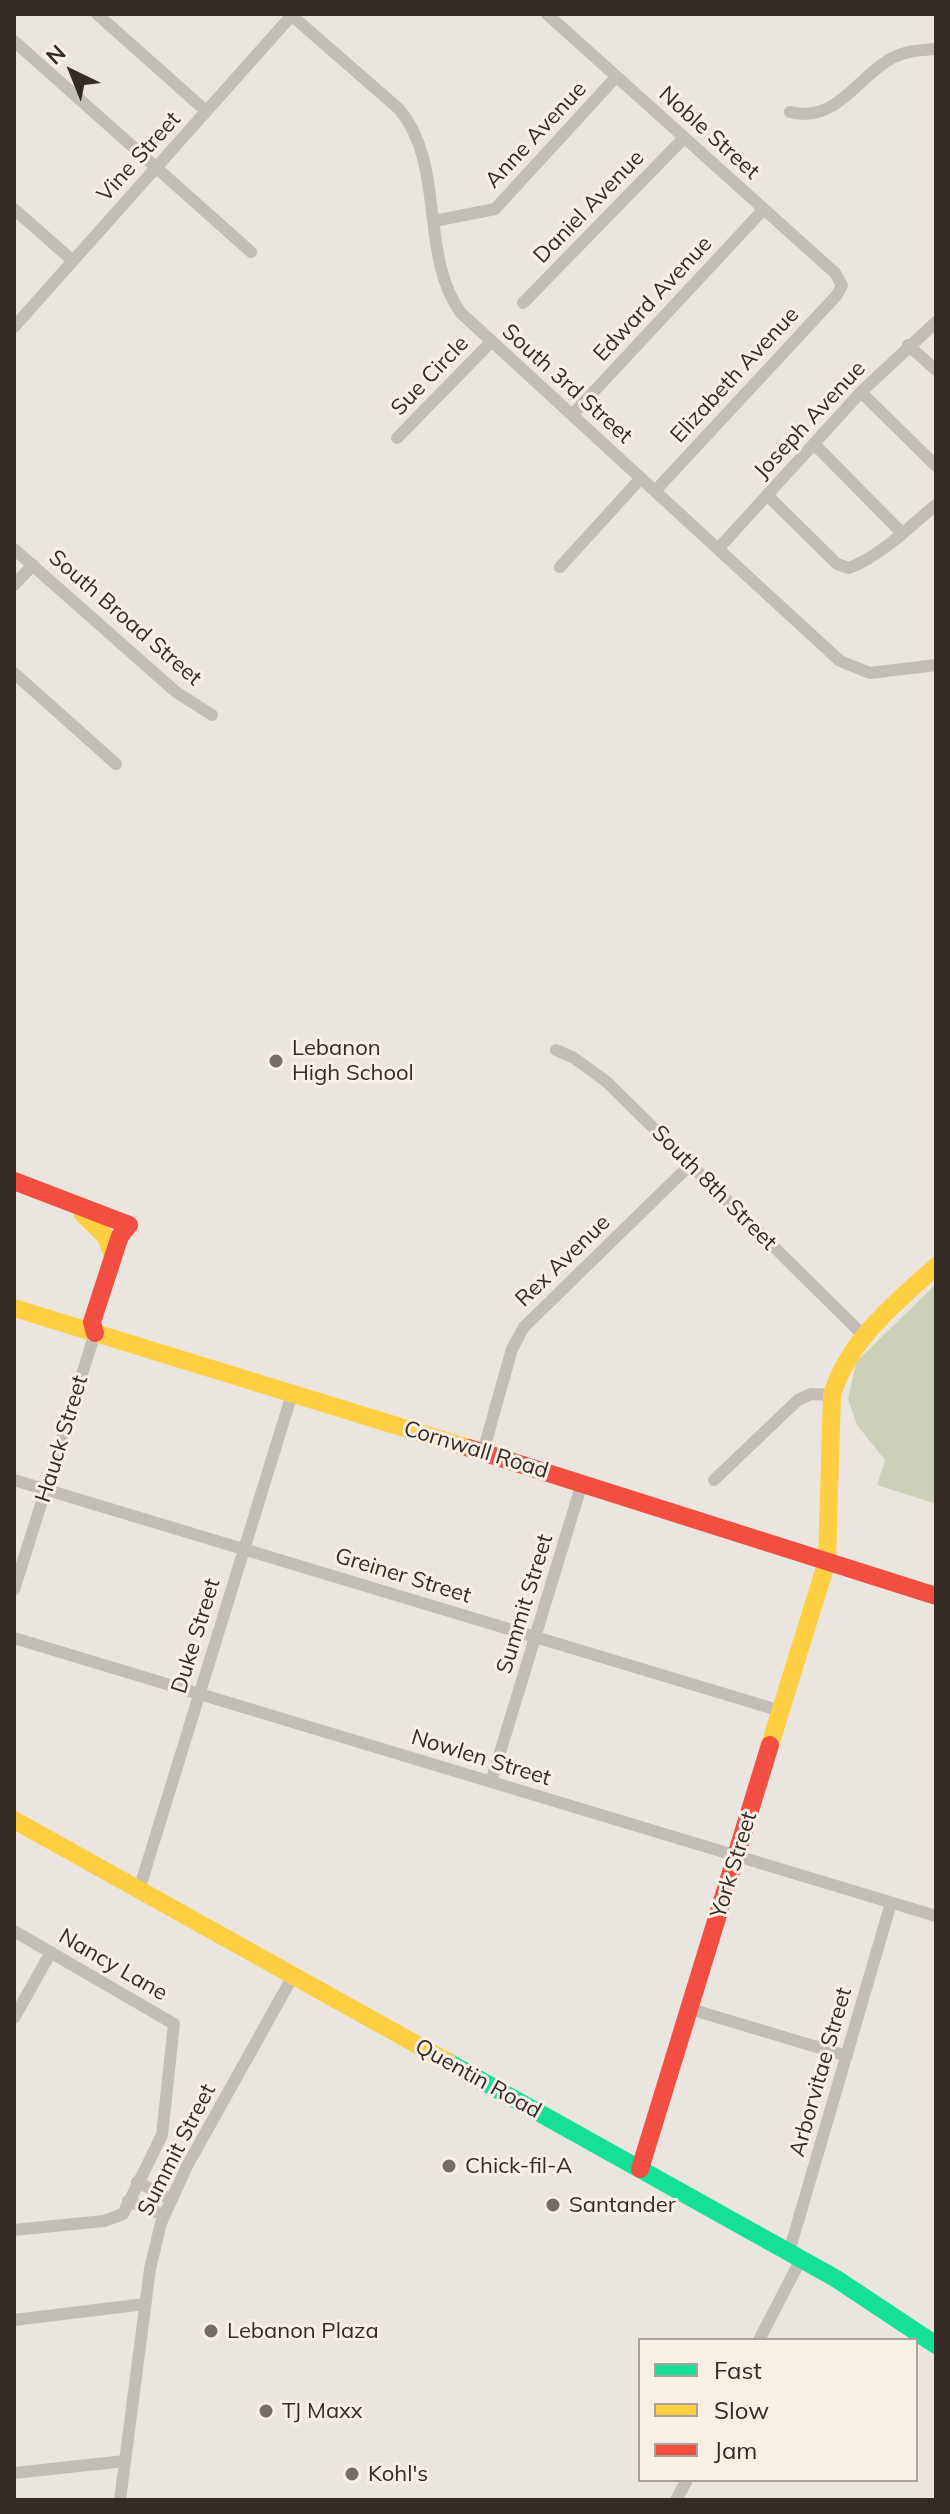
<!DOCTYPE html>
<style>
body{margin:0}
#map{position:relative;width:950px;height:2514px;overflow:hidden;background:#ebe5df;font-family:Mulish,sans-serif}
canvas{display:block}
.frame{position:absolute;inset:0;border:16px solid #342b27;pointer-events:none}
.legend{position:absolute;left:638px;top:2338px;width:280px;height:144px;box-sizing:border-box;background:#f8efe6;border:2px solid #aaa19a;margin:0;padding:10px 14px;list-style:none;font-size:24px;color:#342b27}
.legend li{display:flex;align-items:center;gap:16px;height:40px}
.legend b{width:40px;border:2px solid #aaa19a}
.north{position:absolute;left:32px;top:32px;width:80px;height:80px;-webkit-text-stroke:6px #f8efe6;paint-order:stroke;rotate:317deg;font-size:22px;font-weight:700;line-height:32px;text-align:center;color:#342b27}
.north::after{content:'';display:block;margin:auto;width:28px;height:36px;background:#342b27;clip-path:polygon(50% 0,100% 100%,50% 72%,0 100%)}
</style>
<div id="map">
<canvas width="950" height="2514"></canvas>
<div class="frame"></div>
<ul class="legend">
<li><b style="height:10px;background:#16e098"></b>Fast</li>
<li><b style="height:10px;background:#ffcf43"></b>Slow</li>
<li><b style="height:10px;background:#f24e42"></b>Jam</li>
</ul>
<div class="north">N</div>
</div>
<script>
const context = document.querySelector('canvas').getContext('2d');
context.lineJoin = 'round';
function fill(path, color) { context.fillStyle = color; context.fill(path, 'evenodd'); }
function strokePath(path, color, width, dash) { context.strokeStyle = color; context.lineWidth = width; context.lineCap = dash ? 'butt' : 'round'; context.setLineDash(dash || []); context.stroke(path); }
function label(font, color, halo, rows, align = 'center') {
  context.font = font + ' Mulish,sans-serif'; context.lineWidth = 6; context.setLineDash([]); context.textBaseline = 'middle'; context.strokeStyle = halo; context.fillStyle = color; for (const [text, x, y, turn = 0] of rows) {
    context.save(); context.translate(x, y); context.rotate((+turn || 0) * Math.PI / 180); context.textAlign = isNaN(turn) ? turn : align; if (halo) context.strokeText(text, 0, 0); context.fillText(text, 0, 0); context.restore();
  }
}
fill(new Path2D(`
 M 936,1284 L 936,1504 L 877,1485 L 885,1460 L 857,1425 L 848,1399 L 856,1362 Z`), '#ccd0b9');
strokePath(new Path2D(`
 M 97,14 L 206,111
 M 290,14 L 399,109 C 446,164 419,256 461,313 L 840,661 L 870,673 L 936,665
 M 547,14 L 835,273 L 842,285 L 837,295 L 655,491
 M 14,41 L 251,252
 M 790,112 C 836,124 857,77 892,58 C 906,51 921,50 936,49
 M 14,209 L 73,261
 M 434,221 L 495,209 L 616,77
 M 523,303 L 684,138
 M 14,327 L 293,14
 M 908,345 L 936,370
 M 861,392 L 936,466
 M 572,415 L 763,210
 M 397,438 L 491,342
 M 814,444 L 902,533
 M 767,495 L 837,564 L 849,568 C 881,556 910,526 936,505
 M 14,549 L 176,692 L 212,715
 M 718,549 L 861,392 L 936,322
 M 560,567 L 641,478
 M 14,585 L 33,565
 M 14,673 L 116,764
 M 556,1050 L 574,1058 L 607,1082 L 864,1336
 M 483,1452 L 512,1349 L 524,1327 L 691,1164
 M 14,1480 L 781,1711
 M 714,1480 L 798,1400 L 811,1394 L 832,1395
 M 14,1590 L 95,1333
 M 14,1638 L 936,1916
 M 491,1782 L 582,1483
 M 139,1890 L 292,1394
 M 14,1931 L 174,2024 L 162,2135 L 123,2214 L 104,2221 L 14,2230
 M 690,2009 L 847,2056
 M 14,2018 L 51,1952
 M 137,2182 L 170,2199
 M 128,2201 L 164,2215
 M 789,2252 L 891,1903
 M 14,2320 L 145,2304
 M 759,2340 L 801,2259
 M 14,2473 L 125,2461
 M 120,2500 L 150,2269 L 161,2223 L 187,2166 L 293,1976
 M 676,2500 L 687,2480`), '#c3bdb8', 12);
strokePath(new Path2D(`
 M 448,2062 L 835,2278 L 936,2345`), '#16e098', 18);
strokePath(new Path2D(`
 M 82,1213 L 106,1237 L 113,1256
 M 14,1308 L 469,1448
 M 770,1745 L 827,1561 L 832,1395 C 849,1339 895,1304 936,1266
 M 14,1820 L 448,2062`), '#ffcf43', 18);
strokePath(new Path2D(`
 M 14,1181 L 129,1225
 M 95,1333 L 92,1322 L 120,1236 L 129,1225
 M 469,1448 L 936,1596
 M 640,2169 L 770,1745`), '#f24e42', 18);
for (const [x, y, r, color] of [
 [276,1061,8,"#746c67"],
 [449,2166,8,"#746c67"],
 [553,2205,8,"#746c67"],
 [211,2331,8,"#746c67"],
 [266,2411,8,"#746c67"],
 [352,2474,8,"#746c67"]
]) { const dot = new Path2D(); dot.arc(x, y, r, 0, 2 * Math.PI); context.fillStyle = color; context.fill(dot); strokePath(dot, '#f8efe6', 3); }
label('22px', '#342b27', '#f8efe6', [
 ["Noble Street",709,133,42],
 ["Anne Avenue",536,135,-47],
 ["Vine Street",139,157,-48],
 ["Daniel Avenue",589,207,-46],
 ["Edward Avenue",653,299,-47],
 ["Elizabeth Avenue",735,375,-47],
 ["Sue Circle",430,376,-46],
 ["South 3rd Street",567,384,42],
 ["Joseph Avenue",810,420,-47],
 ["South Broad Street",125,618,41],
 ["South 8th Street",714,1188,45],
 ["Rex Avenue",563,1261,-44],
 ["Hauck Street",62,1439,-73],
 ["Cornwall Road",476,1450,17],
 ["Greiner Street",403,1576,17],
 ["Summit Street",525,1604,-73],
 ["Duke Street",196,1636,-73],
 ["Nowlen Street",481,1758,17],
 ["York Street",734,1865,-73],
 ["Nancy Lane",113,1965,30],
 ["Arborvitae Street",821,2072,-74],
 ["Quentin Road",478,2079,29],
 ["Summit Street",177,2150,-63]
]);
label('22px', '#342b27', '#f8efe6', [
 ["Lebanon",292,1048],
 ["High School",292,1073],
 ["Chick-fil-A",465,2166],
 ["Santander",569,2205],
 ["Lebanon Plaza",227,2331],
 ["TJ Maxx",282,2411],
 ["Kohl's",368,2474]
], 'left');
</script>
